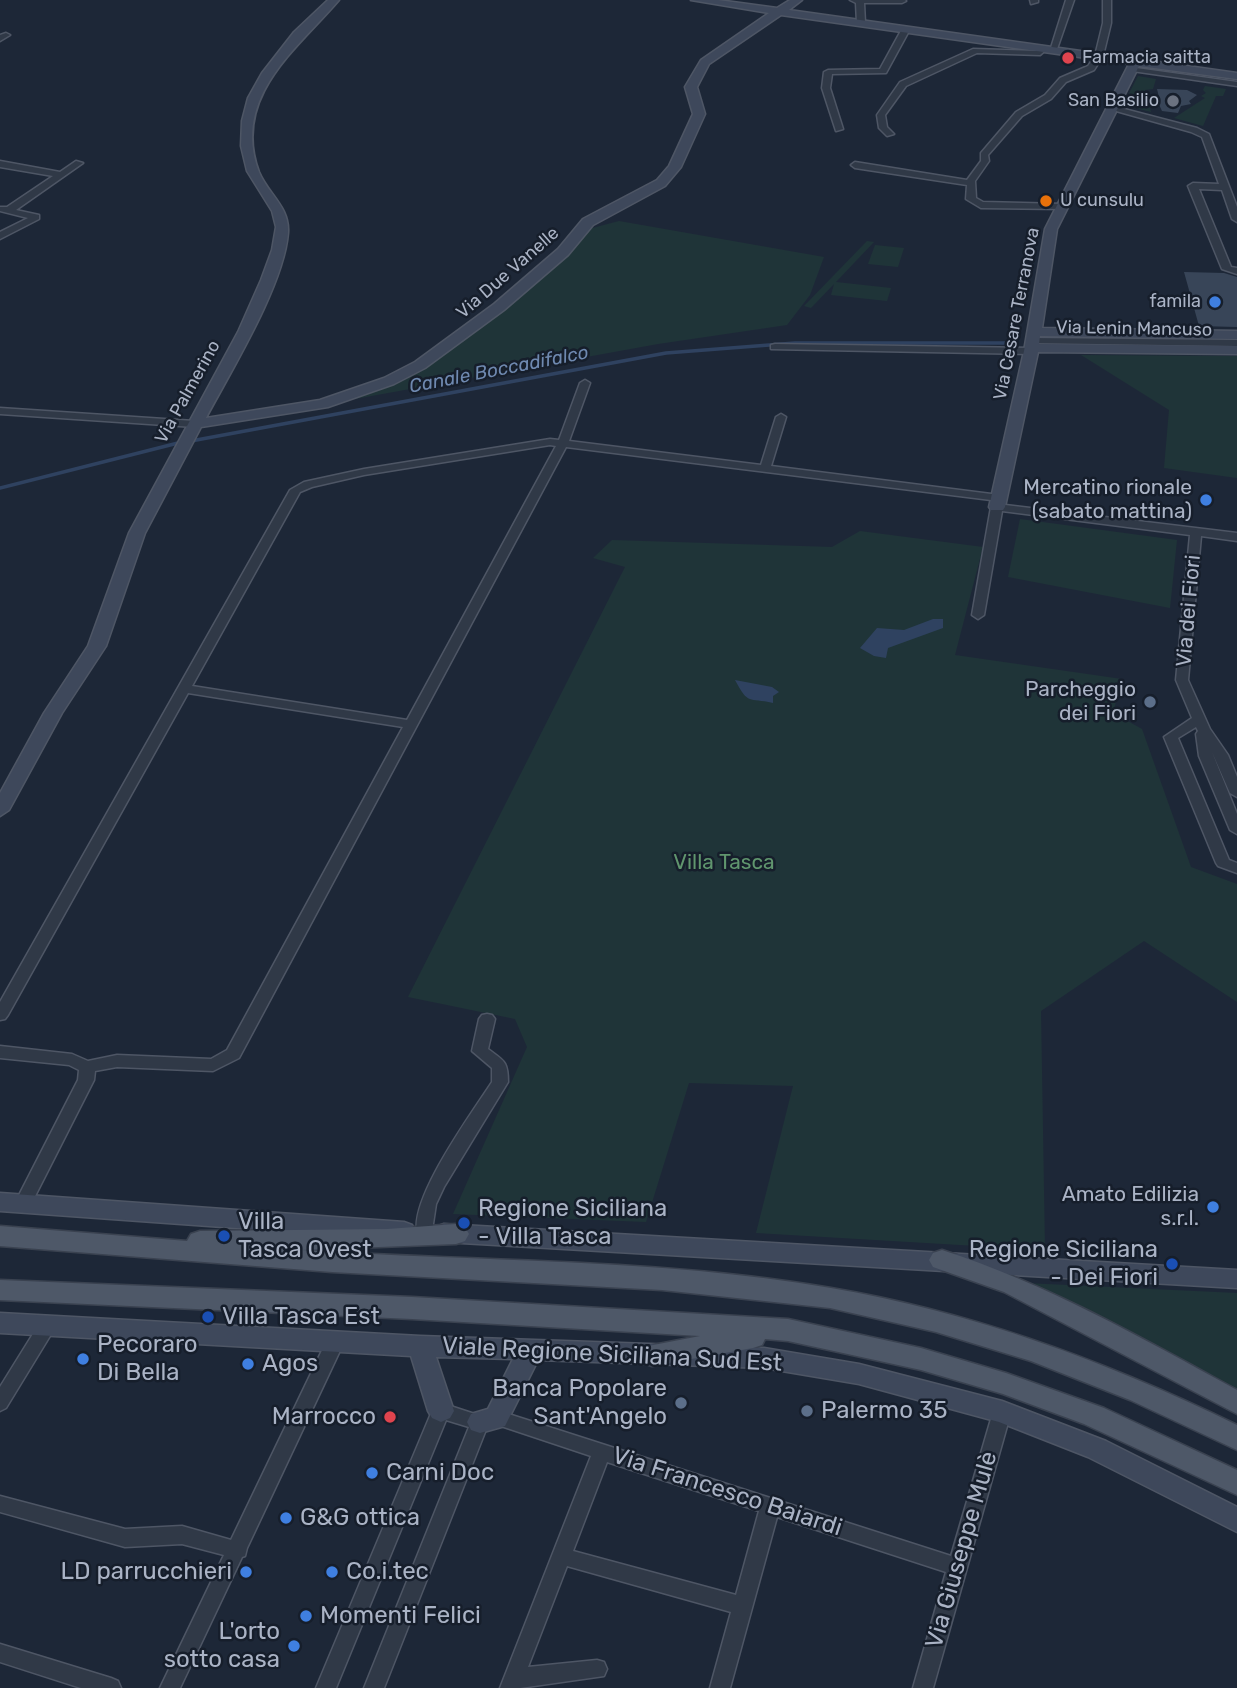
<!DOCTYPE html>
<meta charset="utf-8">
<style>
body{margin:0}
canvas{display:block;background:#1d2737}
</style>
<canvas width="1237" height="1688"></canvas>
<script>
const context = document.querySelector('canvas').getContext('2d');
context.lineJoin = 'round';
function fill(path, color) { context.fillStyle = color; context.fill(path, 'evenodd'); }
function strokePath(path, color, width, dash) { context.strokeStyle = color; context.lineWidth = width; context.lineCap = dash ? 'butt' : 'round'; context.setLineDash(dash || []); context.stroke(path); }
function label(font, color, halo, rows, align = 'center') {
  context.font = font + ' Rubik,sans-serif'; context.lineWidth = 5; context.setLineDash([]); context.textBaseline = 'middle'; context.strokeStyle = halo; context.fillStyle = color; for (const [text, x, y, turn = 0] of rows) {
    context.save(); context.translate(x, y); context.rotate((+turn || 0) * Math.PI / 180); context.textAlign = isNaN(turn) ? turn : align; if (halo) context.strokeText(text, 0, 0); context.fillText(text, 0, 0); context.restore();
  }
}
fill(new Path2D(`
 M 1138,76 L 1156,79 L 1153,89 L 1145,90 L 1151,112 L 1123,105 Z
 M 1205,86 L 1226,89 L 1223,96 L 1216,96 L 1203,126 L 1174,118 L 1205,98 L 1201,96 L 1206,93 L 1203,90 Z
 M 619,221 L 824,257 L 810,295 L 787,325 L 658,344 L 355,399 L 445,347 L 581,231 Z
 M 867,241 L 874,242 L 836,282 L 891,288 L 887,301 L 831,295 L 834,284 L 811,308 L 804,306 Z
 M 875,245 L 904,248 L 898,267 L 868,264 Z
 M 1081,355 L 1237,356 L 1237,478 L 1164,468 L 1169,410 Z
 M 1020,519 L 1177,540 L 1170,608 L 1008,577 Z
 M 860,531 L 983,547 L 955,655 L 1122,679 L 1113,713 L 1142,729 L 1191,867 L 1237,884 L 1237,1002 L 1144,941 L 1041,1011 L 1045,1250 L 756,1233 L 793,1086 L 689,1083 L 646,1222 L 453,1214 L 527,1047 L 515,1019 L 408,997 L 625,567 L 593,558 L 612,540 L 832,547 Z
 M 1025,1283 L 1237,1293 L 1237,1392 L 1081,1307 Z`), '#1f3438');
fill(new Path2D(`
 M 933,619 L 943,619 L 943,628 L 888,648 L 886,658 L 874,656 L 860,648 L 877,628 L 904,630 Z
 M 735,680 L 772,687 L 779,692 L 773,696 L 773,703 C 748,697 749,706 735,680 Z`), '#2f4260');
strokePath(new Path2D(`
 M 191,441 L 666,353 L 795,343 L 1011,343
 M 0,488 L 182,442`), '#2f4260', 3.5);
fill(new Path2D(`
 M 1157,89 L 1187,90 L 1197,95 L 1189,101 L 1191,104 L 1181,106 L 1178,113 L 1162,111 L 1156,98 L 1159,97 Z
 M 1184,272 L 1224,273 L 1237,277 L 1237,327 L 1199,326 Z`), '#384558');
const street = new Path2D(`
 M 850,0 L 905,0 L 906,1 L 902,3 L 864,3 L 865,23 L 861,25 L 857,23 L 856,3 Z
 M 1030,0 L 1038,0 L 1038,2 L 1031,4 Z
 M 1066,0 L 1074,0 L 1057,49 L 1050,51 Z
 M 1103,0 L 1111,0 L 1111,23 L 1103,56 L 1094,70 L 1066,82 L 1051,99 L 1022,116 L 988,155 L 989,161 L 975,181 L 976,198 L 983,202 L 1062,204 L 1067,207 L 1065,209 L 981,208 L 966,199 L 967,185 L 855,168 L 851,165 L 855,162 L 967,180 L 981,161 L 981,153 L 1016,112 L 1045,95 L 1060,78 L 1088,66 L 1095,56 L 1103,23 Z
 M 903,27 L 910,29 L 886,73 L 832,74 L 830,88 L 843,129 L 836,131 L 822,88 L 824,72 L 828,70 L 880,69 Z
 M 6,33 L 10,35 L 0,41 L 0,35 Z
 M 1041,46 L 1048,48 L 1040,55 L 977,53 L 906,86 L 885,115 L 887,127 L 894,134 L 887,136 L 879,128 L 877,115 L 900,82 L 973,49 L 1038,51 Z
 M 1129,67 L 1237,82 L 1237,86 L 1132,71 L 1129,71 Z
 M 1109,105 L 1197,128 L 1209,134 L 1237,207 L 1237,222 L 1232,219 L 1222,190 L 1199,189 L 1231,267 L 1237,268 L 1237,274 L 1222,269 L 1188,186 L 1193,183 L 1219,184 L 1202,137 L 1191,132 L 1109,109 Z
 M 0,161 L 60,172 L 76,161 L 83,163 L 16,210 L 39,215 L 39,219 L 0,239 L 0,232 L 28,218 L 0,211 L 0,207 L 7,207 L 53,176 L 0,167 Z
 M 1033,338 L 1237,340 L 1237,346 L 1029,343 L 1029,339 Z
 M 775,344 L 1031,348 L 1036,351 L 1031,354 L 771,349 L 771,345 Z
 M 585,380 L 590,383 L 569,441 L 761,465 L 776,417 L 781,414 L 786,417 L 771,466 L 999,495 L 1005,498 L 999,501 L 566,447 L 239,1058 L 213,1071 L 117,1067 L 95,1071 L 94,1080 L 29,1208 L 23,1209 L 17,1208 L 15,1203 L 78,1080 L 79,1070 L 69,1065 L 0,1058 L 0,1046 L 72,1054 L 88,1061 L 117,1055 L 211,1059 L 227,1050 L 403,727 L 188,693 L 8,1015 L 5,1019 L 0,1020 L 0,1002 L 290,490 L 304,482 L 364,469 L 550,439 L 559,440 L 580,383 ZM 550,445 L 556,446 L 407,720 L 192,686 L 300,492 L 312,487 L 364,475 Z
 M 0,408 L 194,421 L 199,424 L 194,427 L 0,414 Z
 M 997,504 L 1237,533 L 1237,541 L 1201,536 L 1188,680 L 1210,729 L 1228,755 L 1237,777 L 1237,797 L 1230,793 L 1212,752 L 1237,814 L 1237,834 L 1230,830 L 1199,756 L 1196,734 L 1198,731 L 1196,727 L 1178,738 L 1229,860 L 1237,863 L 1237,873 L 1218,866 L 1216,863 L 1164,737 L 1192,718 L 1176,680 L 1190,535 L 1002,511 L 984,615 L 978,619 L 972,615 L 991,507 Z
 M 487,1014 L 492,1015 L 495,1019 L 488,1049 C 504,1061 508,1061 508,1082 L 444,1187 L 436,1204 L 431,1237 L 425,1239 L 419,1237 C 403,1206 474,1110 492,1082 L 492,1068 L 472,1051 L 479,1019 L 482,1015 Z
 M 47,1319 L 53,1321 L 56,1326 L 53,1331 L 6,1408 L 0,1411 L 0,1387 L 41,1321 Z
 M 336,1333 L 342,1335 L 345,1340 L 247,1548 L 245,1556 L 242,1557 L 180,1688 L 160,1688 L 224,1555 L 182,1544 L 125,1547 L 0,1512 L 0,1496 L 125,1529 L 182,1526 L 231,1540 L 327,1340 L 330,1335 Z
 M 441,1403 L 487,1418 L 490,1413 L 496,1410 L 951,1556 L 993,1412 L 996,1407 L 1002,1404 L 1008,1407 L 1011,1412 L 933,1688 L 913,1688 L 946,1572 L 777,1517 L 730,1688 L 710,1688 L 731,1612 L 567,1566 L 528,1667 L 597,1660 L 604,1662 L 607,1669 L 604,1676 L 520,1688 L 500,1688 L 591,1456 L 489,1422 L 384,1688 L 364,1688 L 469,1427 L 446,1420 L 336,1688 L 316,1688 L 432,1411 L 435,1406 ZM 607,1462 L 759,1511 L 736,1595 L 573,1551 Z
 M 0,1644 L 111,1678 L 118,1681 L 121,1688 L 81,1688 L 0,1662 Z`);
const secondary = new Path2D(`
 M 328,0 L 339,0 C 297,49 231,97 259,172 C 268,194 290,207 288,233 C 284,285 231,371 206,418 L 320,400 L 384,378 L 415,362 L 494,304 L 558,249 L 583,219 L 657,180 L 669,166 L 693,114 L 685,87 L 701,60 L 769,13 L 691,0 L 718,0 L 777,8 L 790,0 L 802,0 L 789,10 L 1237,73 L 1237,79 L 1139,66 L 1057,229 L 1042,328 L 1237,331 L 1237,339 L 1040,336 L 1039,344 L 1237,346 L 1237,354 L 1038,352 L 1005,507 L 1003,510 L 991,510 L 989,507 L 1024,351 L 1045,229 L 1129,64 L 781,15 L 709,64 L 697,87 L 705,114 L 681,167 L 665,186 L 593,225 L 568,255 L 504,310 L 425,368 L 394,384 L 328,407 L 201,427 L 145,533 L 106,646 L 62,713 L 9,810 L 0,816 L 0,793 L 44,713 L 88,646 L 129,533 L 238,332 L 261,280 L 272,250 L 276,227 L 272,211 L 247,171 L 241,146 L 242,121 L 248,98 L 262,73 L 294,32 Z
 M 0,1193 L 404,1222 L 412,1225 L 416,1231 L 412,1237 L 404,1240 L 0,1211 Z
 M 444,1224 L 1237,1270 L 1237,1288 L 444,1242 L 436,1239 L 432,1233 L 436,1227 Z
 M 0,1313 L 420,1336 L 764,1348 L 859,1364 L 1002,1401 L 1106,1441 L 1237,1507 L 1237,1532 L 1088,1457 L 999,1422 L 859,1384 L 764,1368 L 538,1360 L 505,1426 L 480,1433 L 471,1430 L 467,1422 L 471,1414 L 488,1409 L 513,1359 L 436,1357 L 454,1411 L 450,1418 L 441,1422 L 432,1418 L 428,1411 L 411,1356 L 0,1333 Z`);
const primary = new Path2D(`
 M 456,1224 L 465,1227 L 469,1234 L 465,1241 L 456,1244 L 302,1250 C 478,1262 657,1258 831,1288 C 973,1312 1108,1362 1237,1425 L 1237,1450 L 1130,1400 L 1031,1361 L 936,1332 L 830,1308 L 662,1290 L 332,1272 L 0,1246 L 0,1226 L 187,1241 L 191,1234 L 200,1231 L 387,1229 Z
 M 942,1250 C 1047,1284 1140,1337 1237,1390 L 1237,1414 L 1004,1292 L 933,1267 L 929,1260 L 933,1253 Z
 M 0,1280 L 412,1297 L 788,1319 L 921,1348 L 1006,1373 L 1104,1408 L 1237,1470 L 1237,1495 L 1084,1424 L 1003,1394 L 921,1370 L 788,1341 L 765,1339 L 762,1345 L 753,1348 L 652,1366 L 643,1363 L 639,1355 L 643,1347 L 700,1336 L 412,1319 L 0,1300 Z`);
strokePath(street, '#4e5665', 3);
strokePath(secondary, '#4e5665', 3);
strokePath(primary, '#3a4250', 3);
fill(street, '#303947');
fill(secondary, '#3e485b');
fill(primary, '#4e5868');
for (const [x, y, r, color] of [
 [1068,58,7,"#e0444e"],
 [1173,101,7,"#6b7280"],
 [1046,201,7,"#e8710a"],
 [1215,302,7,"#3f7fe0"],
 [1206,500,7,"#3f7fe0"],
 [1150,702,7,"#5c6f8a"],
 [1213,1207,7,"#3f7fe0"],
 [464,1223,7,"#1a4fb4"],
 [224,1236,7,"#1a4fb4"],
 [1172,1264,7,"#1a4fb4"],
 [208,1317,7,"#1a4fb4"],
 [83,1359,7,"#3f7fe0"],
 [248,1364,7,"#3f7fe0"],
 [681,1403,7,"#5c6f8a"],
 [807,1411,7,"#5c6f8a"],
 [390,1417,7,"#e0444e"],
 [372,1473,7,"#3f7fe0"],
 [286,1518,7,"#3f7fe0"],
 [246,1572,7,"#3f7fe0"],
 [332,1572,7,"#3f7fe0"],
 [306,1616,7,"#3f7fe0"],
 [294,1646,7,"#3f7fe0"]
]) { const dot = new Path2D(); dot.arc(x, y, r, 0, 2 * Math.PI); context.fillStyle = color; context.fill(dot); strokePath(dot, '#161e2b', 2.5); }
label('18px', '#aab3c5', '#161e2b', [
 ["Farmacia saitta",1082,58],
 ["San Basilio",1159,101,"right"],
 ["U cunsulu",1060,201],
 ["famila",1201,302,"right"]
], 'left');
label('18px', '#aab3c5', '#161e2b', [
 ["Via Due Vanelle",508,273,-41],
 ["Via Cesare Terranova",1017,314,-79],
 ["Via Lenin Mancuso",1134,329,1],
 ["Via Palmerino",188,392,-61]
]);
label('italic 19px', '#6f89b0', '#161e2b', [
 ["Canale Boccadifalco",499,370,-11]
]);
label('21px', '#aab3c5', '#161e2b', [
 ["Mercatino rionale",1192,488],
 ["(sabato mattina)",1192,512],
 ["Parcheggio",1136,690],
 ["dei Fiori",1136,714],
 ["Amato Edilizia",1199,1195],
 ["s.r.l.",1199,1219]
], 'right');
label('21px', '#aab3c5', '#161e2b', [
 ["Via dei Fiori",1189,611,-85]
]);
label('21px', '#60966e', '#161e2b', [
 ["Villa Tasca",724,863]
]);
label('24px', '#aab3c5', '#161e2b', [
 ["Regione Siciliana",478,1209],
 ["- Villa Tasca",478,1237],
 ["Villa",238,1222],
 ["Tasca Ovest",238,1250],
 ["Regione Siciliana",1158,1250,"right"],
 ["- Dei Fiori",1158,1278,"right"],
 ["Villa Tasca Est",222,1317],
 ["Pecoraro",97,1345],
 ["Di Bella",97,1373],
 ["Agos",262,1364],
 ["Banca Popolare",667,1389,"right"],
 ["Sant'Angelo",667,1417,"right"],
 ["Palermo 35",821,1411],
 ["Marrocco",376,1417,"right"],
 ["Carni Doc",386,1473],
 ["G&G ottica",300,1518],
 ["LD parrucchieri",232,1572,"right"],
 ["Co.i.tec",346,1572],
 ["Momenti Felici",320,1616],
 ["L'orto",280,1632,"right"],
 ["sotto casa",280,1660,"right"]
], 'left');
label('24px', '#aab3c5', '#161e2b', [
 ["Viale Regione Siciliana Sud Est",612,1355,3],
 ["Via Francesco Baiardi",727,1492,18],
 ["Via Giuseppe Mulè",962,1550,-74]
]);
</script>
